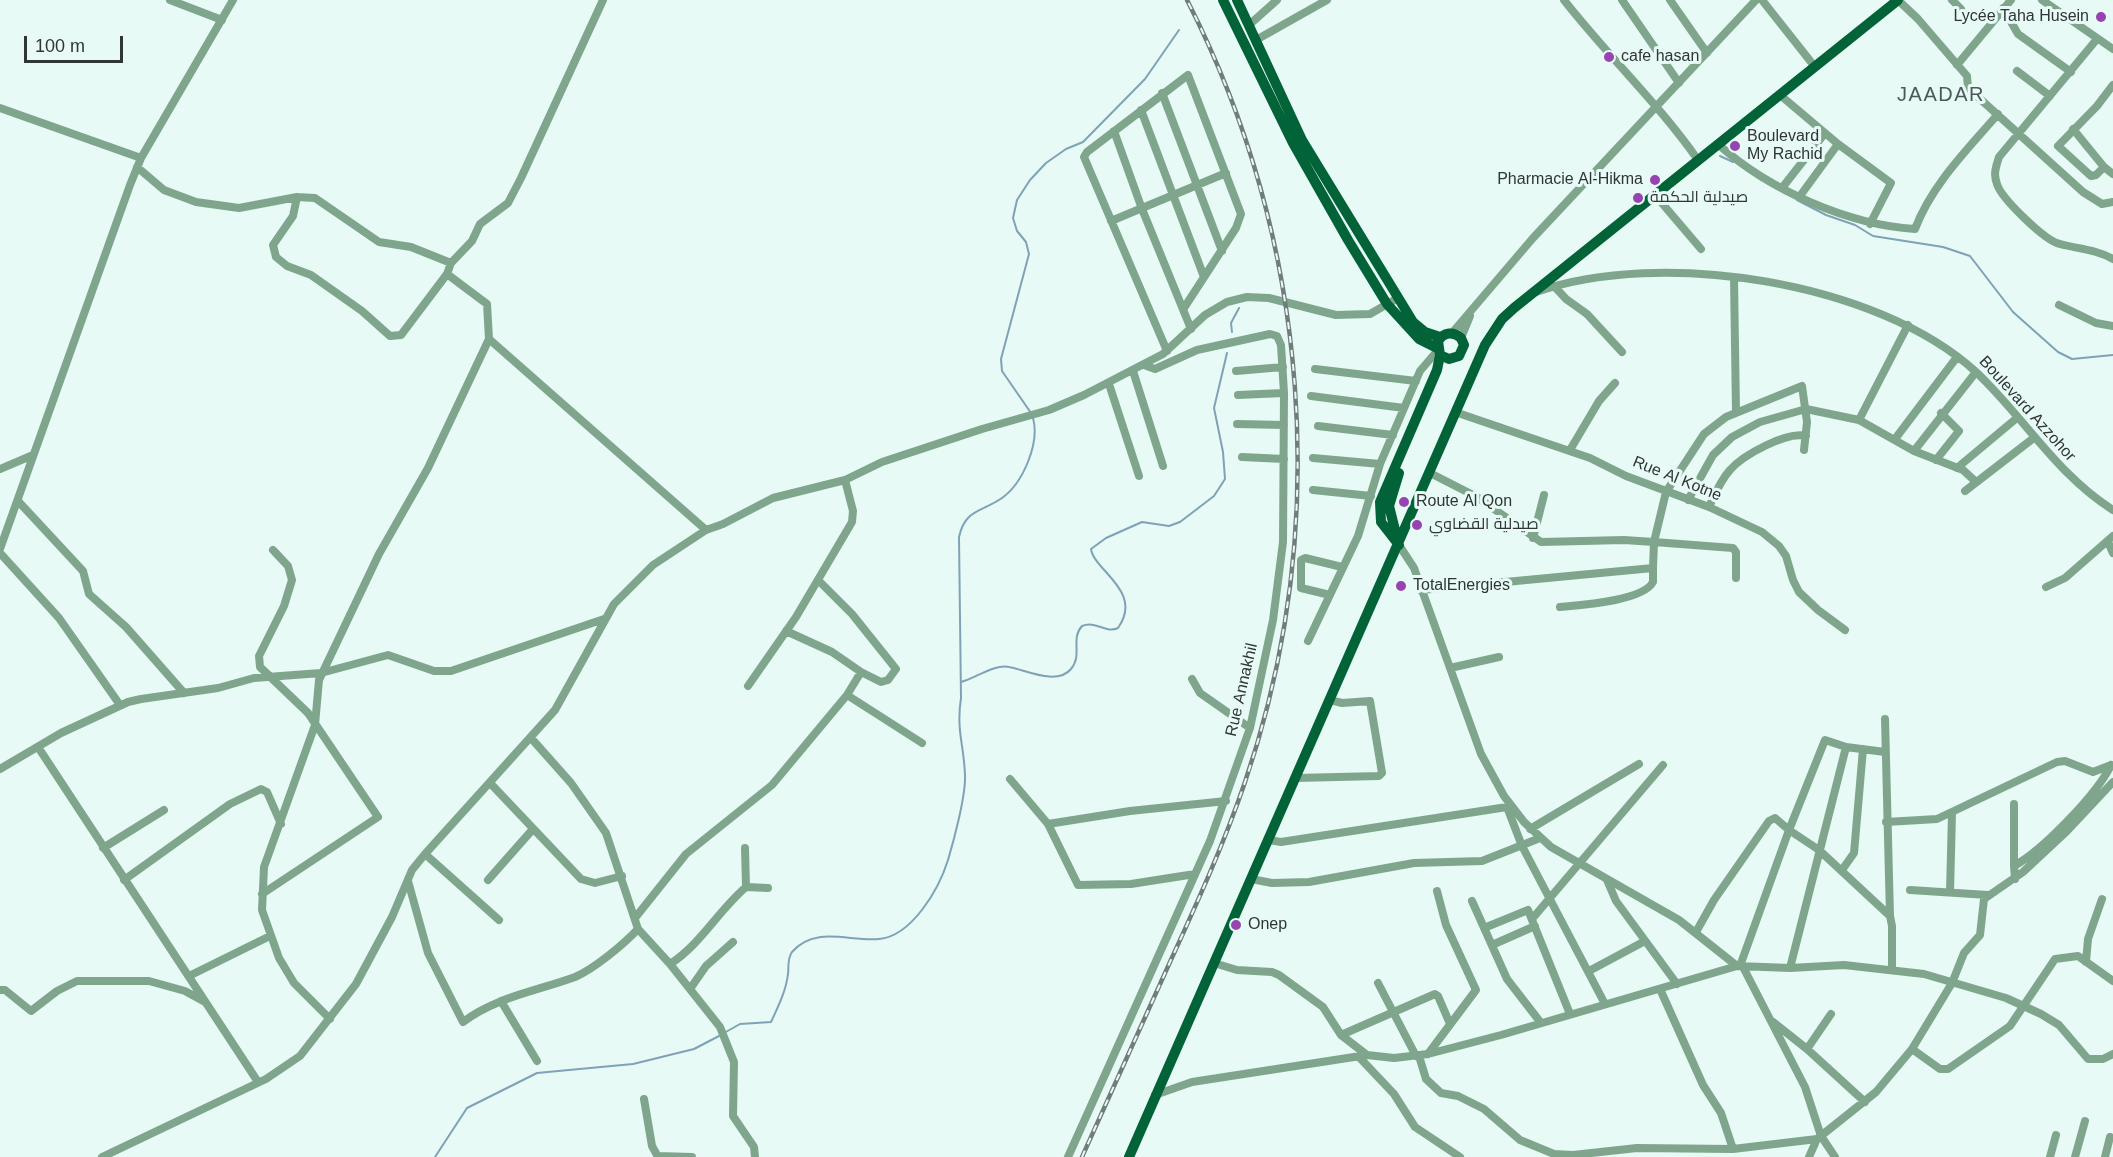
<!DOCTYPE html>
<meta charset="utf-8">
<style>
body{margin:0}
#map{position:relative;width:2113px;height:1157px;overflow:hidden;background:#e7faf6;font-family:Arial,sans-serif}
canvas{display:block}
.scale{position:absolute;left:24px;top:36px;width:99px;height:27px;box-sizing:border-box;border:3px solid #2f3635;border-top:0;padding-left:8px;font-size:18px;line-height:21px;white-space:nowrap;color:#2f3635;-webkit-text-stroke:4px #e7faf6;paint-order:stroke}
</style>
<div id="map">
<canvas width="2113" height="1157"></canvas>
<div class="scale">100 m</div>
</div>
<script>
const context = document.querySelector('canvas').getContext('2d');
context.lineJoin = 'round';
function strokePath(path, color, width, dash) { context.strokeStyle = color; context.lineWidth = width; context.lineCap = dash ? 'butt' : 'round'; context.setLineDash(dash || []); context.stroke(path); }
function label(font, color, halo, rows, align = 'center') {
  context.font = font + ' Arial,Cairo,sans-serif'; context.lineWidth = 6; context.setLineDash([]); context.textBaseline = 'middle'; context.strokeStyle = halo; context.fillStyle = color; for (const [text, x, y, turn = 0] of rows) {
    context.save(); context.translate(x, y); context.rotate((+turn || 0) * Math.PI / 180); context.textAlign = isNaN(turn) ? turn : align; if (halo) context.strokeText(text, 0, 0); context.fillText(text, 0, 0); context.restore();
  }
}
strokePath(new Path2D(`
 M 1720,156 L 1733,162
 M 1797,200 L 1826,215 L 1855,225 L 1873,236 L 1943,247 L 1970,256 L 2013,312 L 2058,352 L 2072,359 L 2113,355
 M 1232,332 L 1231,323 L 1239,308
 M 1031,413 L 1002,371 L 1001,359 L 1029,254 L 1026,242 L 1017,231 L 1013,218 L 1017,200 L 1030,180 L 1046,163 L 1066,149 L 1083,142 L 1145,79 L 1179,30
 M 961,682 C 976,678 994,664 1009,667 C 1026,670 1057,686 1071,669 C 1083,655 1070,639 1082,626 C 1096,620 1105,634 1118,628 C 1144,591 1094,571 1091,549 L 1106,538 L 1142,522 L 1169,526 L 1180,522 L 1214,496 L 1225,479 L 1223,452 L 1214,408 L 1227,353
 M 724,1033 L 740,1024 L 771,1022 C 778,1007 786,991 788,974 C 789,967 787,959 792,952 C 815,925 850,942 879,939 C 912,936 939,889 948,860 C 954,840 966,795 965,775 C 964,745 956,730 961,698 L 959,537 C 965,509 982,512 1002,498 C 1023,483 1040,443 1033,418
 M 435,1157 L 467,1108 L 537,1073 L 633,1064 L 694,1049 L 719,1036`), '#7fa2b6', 2);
strokePath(new Path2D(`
 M 170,0 L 222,20
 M 1564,0 C 1607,55 1658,103 1698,160
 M 1622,0 L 1679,83
 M 1670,0 L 1707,53
 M 1762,0 L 1815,67
 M 1898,0 L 1918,19 L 1967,76 L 1968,88 L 2083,192 L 2102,204 L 2113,202
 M 1952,0 L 1961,9
 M 2042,0 L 2113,49
 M 2003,8 L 2018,34 L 2071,72
 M 1249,25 L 1277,0
 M 2097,39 L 1999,157 C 1996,167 1993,174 1997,184 C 2001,198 2045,241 2060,244 C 2078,249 2095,249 2113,259
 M 1256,40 L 1327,0
 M 1957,65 L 2011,0
 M 2017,71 L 2050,96
 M 1162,93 L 1222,251
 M 1780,95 L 1838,144 L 1891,183 L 1870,224
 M 0,108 L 141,158
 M 1141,110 L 1204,277
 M 2073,129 L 2104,167 L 2113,174
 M 1114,131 L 1142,209 L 1191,329
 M 1719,145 C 1769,190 1849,225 1915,229 C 1932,184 1968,149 1998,114
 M 137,167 L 164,190 L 196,202 L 239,208 L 297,197 L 315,198 L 379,242 L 411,247 L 451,263
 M 2104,167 L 2096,175 L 2091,176 L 2058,146 L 2097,106 L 2113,85
 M 1782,188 L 1825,133
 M 1655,195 L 1701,249
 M 1800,196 L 1838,144
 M 297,197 L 293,216 L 273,245 L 276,257 L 287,266 L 311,275 L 362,311 L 390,336 L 401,335 L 447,274 L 451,263 L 472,241 L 480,224 L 508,203 L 521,178 L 603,0
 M 1111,221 L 1226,173
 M 1734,278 L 1736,412
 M 1554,286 L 1566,299 L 1587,314 L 1622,352
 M 1536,292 C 1660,248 1877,281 1976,372 C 2024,417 2056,474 2113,510
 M 2059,305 L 2096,323 L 2113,326
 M 1452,333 L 1533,238 L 1756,0
 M 1461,338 L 1470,316
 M 489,339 L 706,530
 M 1167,351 L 1084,157 L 1087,152 L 1188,75 L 1241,214 L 1236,228 L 1184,308
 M 1315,369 L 1416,381
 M 1133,371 L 1163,466
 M 1236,371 L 1283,367
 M 1109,384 L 1139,476
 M 1238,395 L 1284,393
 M 1311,396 L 1404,408
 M 1455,412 L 1590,458 L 1626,476 L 1709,507 L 1762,532 L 1779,546 L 1786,556 L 1793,580 L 1799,592 L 1818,610 L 1845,630
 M 1859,420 L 1908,325
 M 1237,424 L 1284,425
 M 1318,426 L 1393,435
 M 1895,439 L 1957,357
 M 1570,450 L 1599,401 L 1615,383
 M 1914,451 L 1976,372
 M 1242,457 L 1284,459
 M 1313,458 L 1380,464
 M 1936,460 L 1959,431 L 1941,413
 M 1957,468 L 2018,417
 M 0,469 L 33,455
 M 1430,473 L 1477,497 L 1541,542 L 1624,540 L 1654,542 L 1666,492 L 1704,434 L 1726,417 L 1802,386 L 1807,422 L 1804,450
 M 1313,490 L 1371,496
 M 1965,491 L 2035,437
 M 1688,500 L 1713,455 L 1732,437 L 1760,422 L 1806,409 L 1859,420 L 1914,451 L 1963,470 L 1975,481
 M 18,501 L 83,571 L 89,594 L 126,627 L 184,693
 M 1709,507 C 1715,494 1720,481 1730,470 C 1743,455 1787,431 1806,436
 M 1533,538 L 1544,495
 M 2108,542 L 2113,553
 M 1399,545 L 1414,568 L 1481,754 L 1504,796 L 1524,822 L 1551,847 L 1679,920 L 1737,966
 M 0,549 L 130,185 L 141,158 L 233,0
 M 0,553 L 59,618 L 120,705
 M 2046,587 L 2065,578 L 2113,536
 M 1421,590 L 1653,568 L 1654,542 L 1733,548 L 1736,552 L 1736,578
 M 1330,595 L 1301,588 L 1301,560 L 1305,558 L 1342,567
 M 1560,607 C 1581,605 1643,601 1653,582 L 1653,568
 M 786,631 L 832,652 L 861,672 L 881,682 L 888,680 L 896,669 L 852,614 L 819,581
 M 1308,641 L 1358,536 L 1380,464 L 1420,371 L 1438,350
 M 1450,668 L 1499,657
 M 1192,679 L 1200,693 L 1250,728
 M 748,686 L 796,617 L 852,522 L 853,511 L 845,480
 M 847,695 L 922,743
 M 1885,719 L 1890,916
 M 531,738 L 571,783 L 606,833 L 638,929 L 670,964 L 720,1027 L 734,1062 L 733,1116 L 754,1147 L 755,1157
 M 38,747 L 258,1082
 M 0,769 L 61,733 L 128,702 L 141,699 L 218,688 L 254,678 L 321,673 L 388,655 L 434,671 L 451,671 L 604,619
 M 1296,778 L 1379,776 L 1382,773 L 1370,701 L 1342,703 L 1330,700
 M 1010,779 L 1048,824 L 1078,885 L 1131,884 L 1195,874
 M 491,784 L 581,879 L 595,883 L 622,876
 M 2014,804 L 2014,866
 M 1509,805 L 1507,807 L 1522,846 L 1605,1004
 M 1886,822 L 1937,819 L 2057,762 L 2065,761 L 2093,772 L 2111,765
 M 1048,824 L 1130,811 L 1226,801
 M 1530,829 L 1639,764
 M 1269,840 L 1281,842 L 1507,807
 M 103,848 L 164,810
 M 745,848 L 746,887
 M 425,854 L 499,920
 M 1842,870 L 1854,853 L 1863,749
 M 1251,879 L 1272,883 L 1309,882 L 1414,863 L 1482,861 L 1540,838
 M 2015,879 L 2014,866 C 2043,850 2097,794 2111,765
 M 124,880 L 230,804 L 261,789 L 267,792 L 281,824
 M 488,880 L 533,829
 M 1607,880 L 1616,901 L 1677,984
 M 408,881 L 428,953 L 463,1022 C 496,997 537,991 575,977 C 594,969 624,944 638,929
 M 1910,890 L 1988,895
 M 1950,892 L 1952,813
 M 262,894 L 378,817 L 308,713 L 260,667 L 259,656 L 284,606 L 292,580 L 288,566 L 273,550
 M 1472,901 L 1507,979 L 1541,1023
 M 635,918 L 686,854 L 772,785 L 847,695 L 861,672
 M 1532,919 L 1663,765
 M 1484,928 L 1528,910 L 1570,1014
 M 1696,932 L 1714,900 L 1769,821 L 1775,818 L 1789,830 L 1825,740 L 1846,747 L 1885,752
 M 1492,945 L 1535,926
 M 2086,962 L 2088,939 L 2102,899
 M 1214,963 L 1237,970 L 1272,972 L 1279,975 L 1323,1007 L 1341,1035 L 1367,1055
 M 670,964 C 700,945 718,911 746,887 L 768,888
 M 1740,966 L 1789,830 L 1819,850 L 1890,916 L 1892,926 L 1892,968
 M 1743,967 L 1805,1087 L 1821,1136 L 1835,1157
 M 1790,968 L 1846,747
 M 1589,971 L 1645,941
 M 189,976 L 270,936
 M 1378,983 L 1416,1056
 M 690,989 L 706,966 L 733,942
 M 1660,989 L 1703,1085 L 1721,1113 L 1733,1149
 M 0,990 L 5,990 L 31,1011 L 57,991 L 77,981 L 149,981 L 185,991 L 205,1002
 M 501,1001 L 537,1061
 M 330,1019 L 294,983 L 279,958 L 262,910 L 264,867 L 315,725 L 319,680 L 379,554 L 428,468 L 489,339 L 487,304 L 447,274
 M 1773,1022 L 1807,1049 L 1865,1102
 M 1341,1035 L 1435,994 L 1438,996 L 1450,1024
 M 1807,1049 L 1831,1014
 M 1912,1049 L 1940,1069 L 1948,1069 L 2010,1026 L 2055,959 L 2078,956 L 2113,981
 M 1428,1054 L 1476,990 L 1446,925 L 1437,891
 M 1419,1056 L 1426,1079 L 1441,1093 L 1458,1096 L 1484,1109 L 1520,1140 L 1554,1154 L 1573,1155 L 1637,1148 L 1733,1149 L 1817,1139 L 1876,1092 L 1912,1049 L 1952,983 L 1964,953 L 1980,935 L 1984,899 L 2023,872 L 2067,831 L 2113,782
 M 1359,1057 L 1394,1094 L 1415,1127 L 1460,1157
 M 1155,1095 L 1192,1082 L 1367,1055 L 1394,1058 L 1428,1054 L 1501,1035 L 1737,966 L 1790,968 L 1844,965 L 1924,974 L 2006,998 L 2041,1014 L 2059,1025 L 2088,1059 L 2103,1059 L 2113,1054
 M 644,1099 L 652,1146 L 658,1157
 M 658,1156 L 692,1157
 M 102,1157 L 266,1079 L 300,1056 L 356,984 L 392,917 L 412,870 L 425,854 L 555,710 L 614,604 L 653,565 L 706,530 L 723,524 L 773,498 L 845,480 L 882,462 L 982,429 L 1049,410 L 1084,395 L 1163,354 L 1205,315 L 1227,302 L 1247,297 L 1269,298 L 1336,315 L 1370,314 L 1398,298
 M 1068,1157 L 1210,841 L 1250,728 L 1273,620 L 1283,542 L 1284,393 L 1281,345 L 1277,336 L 1270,334 L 1197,350 L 1155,369 L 1144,365
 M 1809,1157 L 1817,1139
 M 2050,1157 L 2056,1135
 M 2075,1157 L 2085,1121
 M 2105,1157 L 2110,1137`), '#7fa68d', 8);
strokePath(new Path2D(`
 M 1223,0 L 1293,143 L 1348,240 L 1387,304 L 1419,339 L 1437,348
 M 1237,0 L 1302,140 L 1413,322 L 1425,332 L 1440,337
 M 1398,542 L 1389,506 L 1399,473
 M 1399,545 L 1381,522 L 1380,502 L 1437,370 L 1440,355 L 1438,341 C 1444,332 1453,331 1461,338 L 1464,345 L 1459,356 L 1449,359 L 1440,355
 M 1129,1157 L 1485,345 L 1502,319 L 1514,308 L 1898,0`), '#026338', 10);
const rail = new Path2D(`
 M 1082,1157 C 1111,1092 1141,1027 1170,962 C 1197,903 1224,844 1245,782 C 1332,526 1310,241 1187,0`);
strokePath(rail, '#717d7b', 4.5);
strokePath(rail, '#e7faf6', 2, [7]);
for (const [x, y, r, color] of [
 [2101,17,6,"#9644b2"],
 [1609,57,6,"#9644b2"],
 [1735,146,6,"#9644b2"],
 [1655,180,6,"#9644b2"],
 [1638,198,6,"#9644b2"],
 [1404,502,6,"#9644b2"],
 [1417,525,6,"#9644b2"],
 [1401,586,6,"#9644b2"],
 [1236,925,6,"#9644b2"]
]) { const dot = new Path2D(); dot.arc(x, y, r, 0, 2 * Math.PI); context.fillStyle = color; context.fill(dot); strokePath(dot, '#e7faf6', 2); }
label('16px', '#2f3635', '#e7faf6', [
 ["Lycée Taha Husein",2089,17,"right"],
 ["cafe hasan",1621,57],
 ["Boulevard",1747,137],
 ["My Rachid",1747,155],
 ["Pharmacie Al-Hikma",1643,180,"right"],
 ["صيدلية الحكمة",1650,198],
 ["Route Al Qon",1416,502],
 ["صيدلية القضاوي",1429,525],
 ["TotalEnergies",1413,586],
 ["Onep",1248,925]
], 'left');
label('16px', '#2f3635', '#e7faf6', [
 ["Boulevard Azzohor",2027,409,48],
 ["Rue Al Kotne",1677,479,22],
 ["Rue Annakhil",1242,690,-77]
]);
context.letterSpacing = '1.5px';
label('20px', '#4a5a57', '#e7faf6', [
 ["JAADAR",1941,95]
]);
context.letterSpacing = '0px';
</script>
